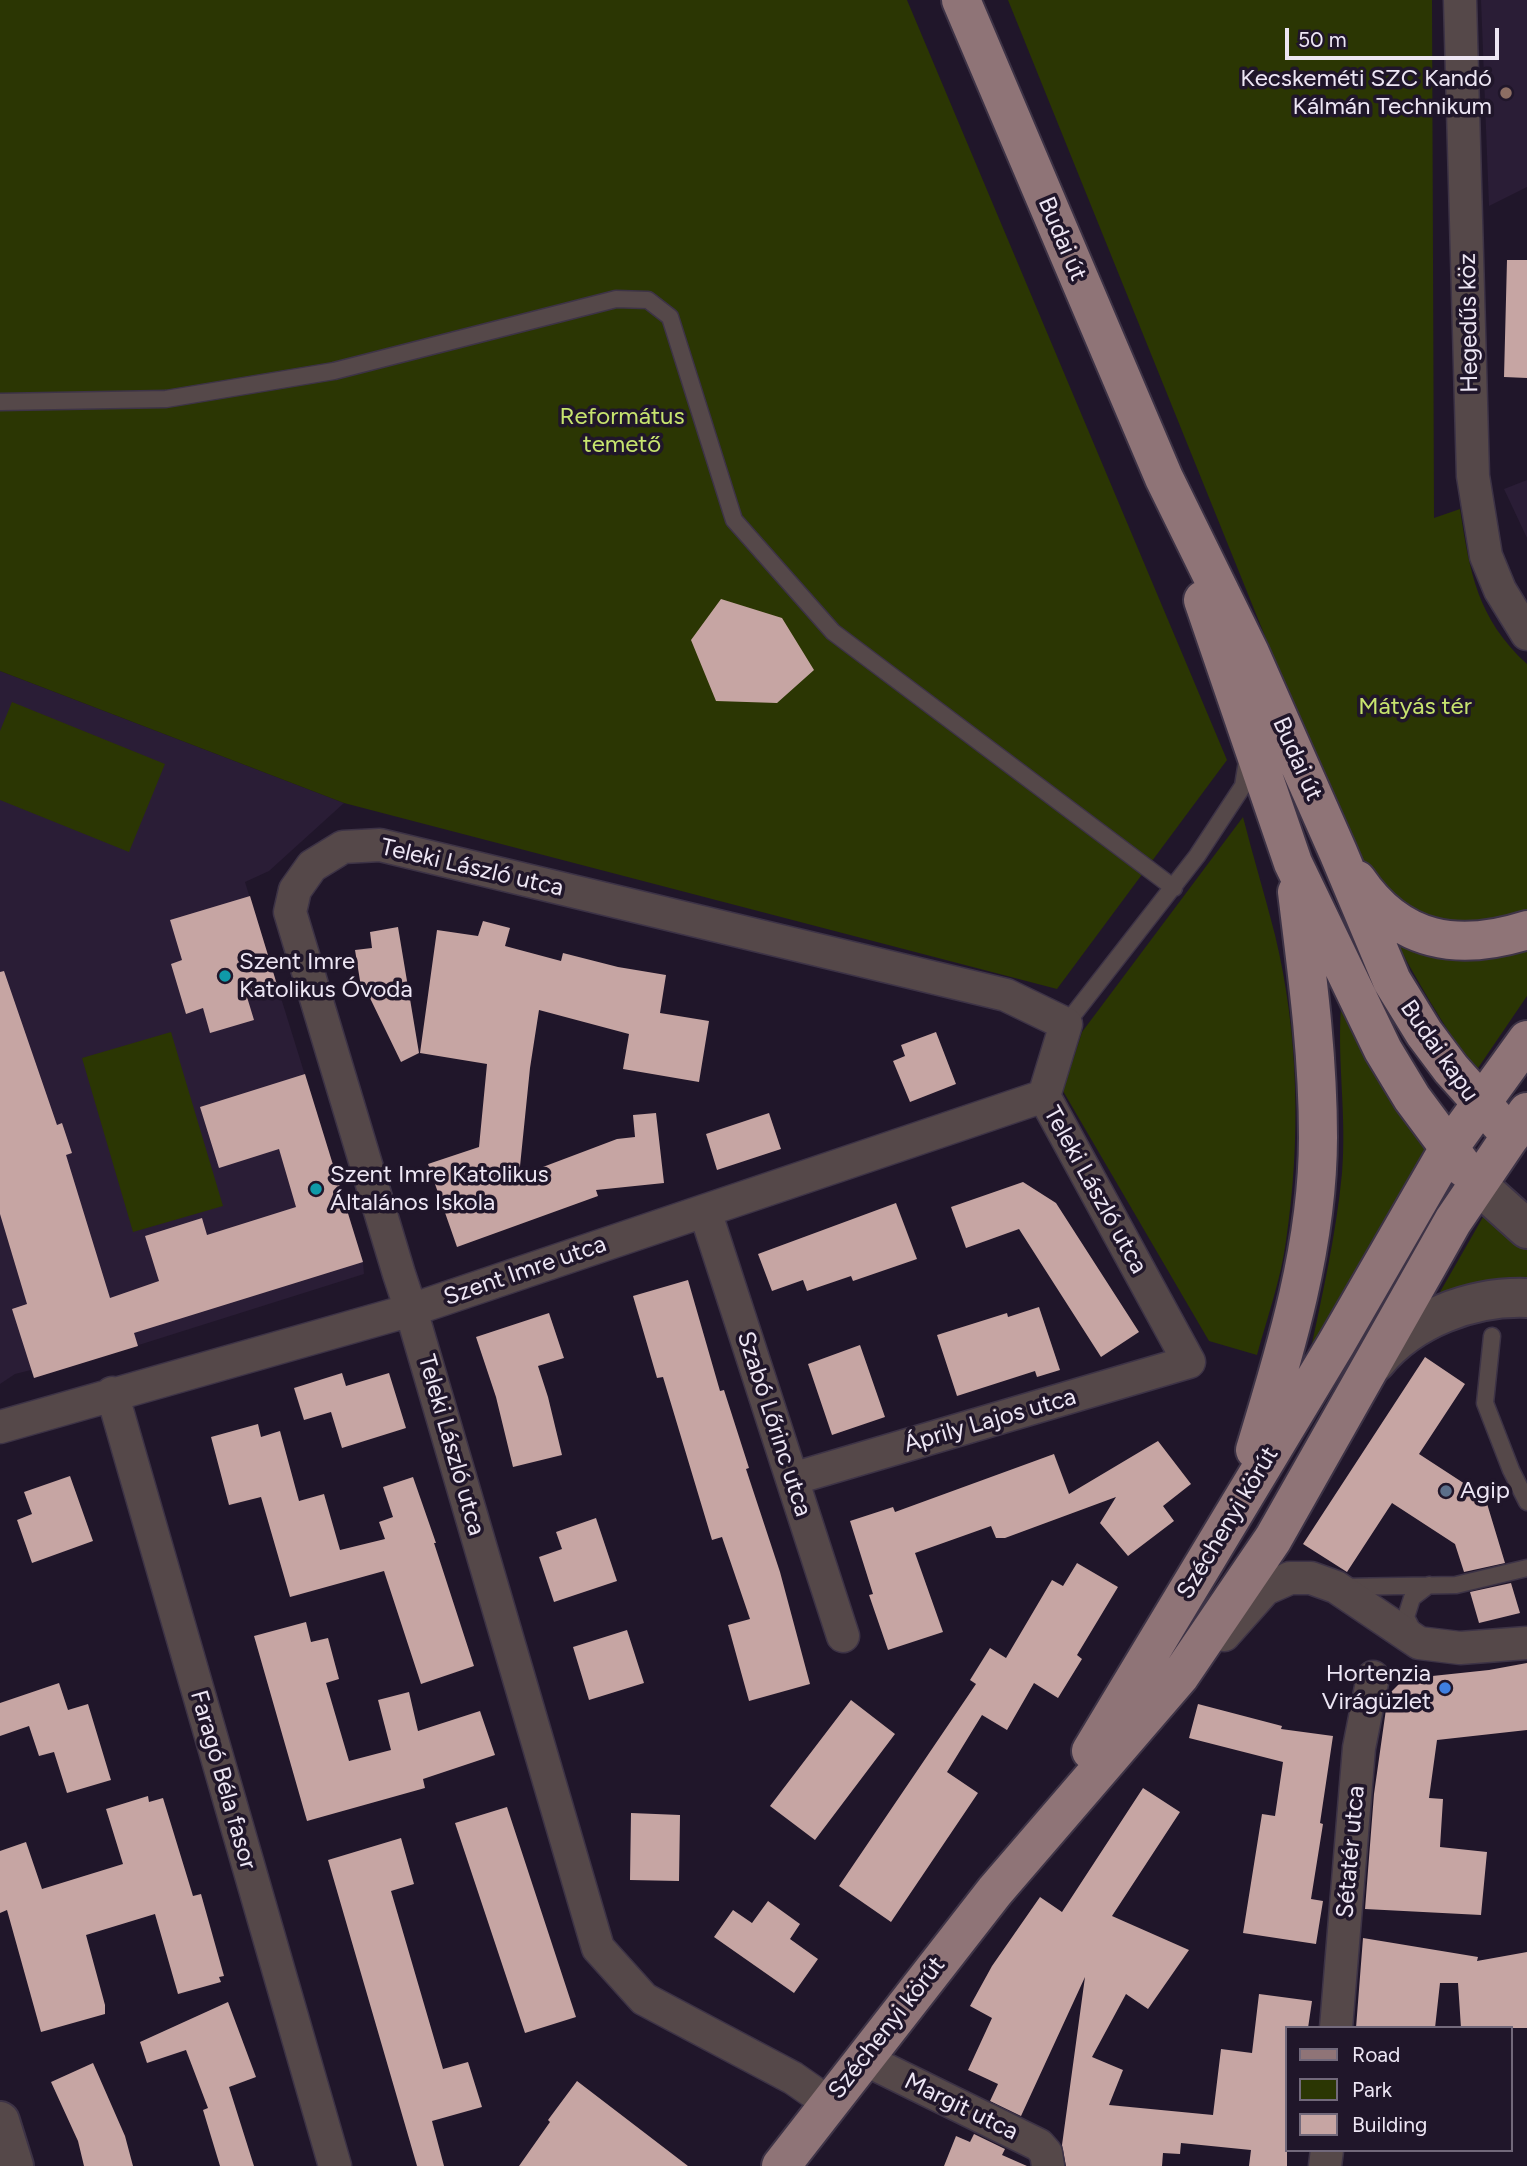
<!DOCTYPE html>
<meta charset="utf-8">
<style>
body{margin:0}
#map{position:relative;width:1527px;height:2166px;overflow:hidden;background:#20162a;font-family:Figtree,sans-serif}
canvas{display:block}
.legend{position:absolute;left:1285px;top:2026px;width:228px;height:126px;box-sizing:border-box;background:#20162a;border:2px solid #72697b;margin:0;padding:9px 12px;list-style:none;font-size:21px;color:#ede6f4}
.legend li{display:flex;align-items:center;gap:14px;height:35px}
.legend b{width:35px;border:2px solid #72697b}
.scale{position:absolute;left:1285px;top:28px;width:214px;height:32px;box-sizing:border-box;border:4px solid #ede6f4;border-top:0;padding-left:9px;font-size:21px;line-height:24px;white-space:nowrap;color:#ede6f4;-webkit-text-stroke:5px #20162a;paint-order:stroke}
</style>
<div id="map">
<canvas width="1527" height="2166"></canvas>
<ul class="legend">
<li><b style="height:9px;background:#8f7477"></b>Road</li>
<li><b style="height:19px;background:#2b3603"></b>Park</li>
<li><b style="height:19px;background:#c6a5a3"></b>Building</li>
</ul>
<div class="scale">50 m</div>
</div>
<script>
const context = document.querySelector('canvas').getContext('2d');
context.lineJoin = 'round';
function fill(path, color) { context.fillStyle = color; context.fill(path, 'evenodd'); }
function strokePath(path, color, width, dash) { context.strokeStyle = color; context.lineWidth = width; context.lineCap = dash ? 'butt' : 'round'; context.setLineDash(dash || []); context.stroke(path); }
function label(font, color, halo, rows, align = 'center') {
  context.font = font + ' Figtree,sans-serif'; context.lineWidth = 7; context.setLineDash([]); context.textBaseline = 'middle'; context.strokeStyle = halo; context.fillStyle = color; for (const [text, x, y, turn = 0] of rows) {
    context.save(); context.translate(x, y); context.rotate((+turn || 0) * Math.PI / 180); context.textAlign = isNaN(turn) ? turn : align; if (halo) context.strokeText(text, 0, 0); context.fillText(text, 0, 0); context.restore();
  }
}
fill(new Path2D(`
 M 1481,0 L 1527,0 L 1527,187 L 1489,206 Z
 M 1527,480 L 1527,538 L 1504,489 Z
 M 0,671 L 344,803 L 269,871 L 245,882 L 363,1262 L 364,1274 L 34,1378 L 31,1370 L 15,1374 L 0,1384 Z`), '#2a1d36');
fill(new Path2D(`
 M 0,0 L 907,0 L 1227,760 L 1057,989 L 344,803 L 0,671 Z
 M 1008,0 L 1432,0 L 1434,518 L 1460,509 C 1470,573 1477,618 1527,664 L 1527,913 L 1497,924 L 1434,920 L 1396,899 L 1357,864 Z
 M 12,702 L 165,764 L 129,852 L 0,800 L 0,731 Z
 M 1243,817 C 1253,856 1265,896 1275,935 C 1299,1034 1301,1141 1286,1241 C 1281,1279 1267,1318 1257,1355 L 1209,1341 L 1063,1091 L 1082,1032 Z
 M 1390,930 L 1527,944 L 1527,996 L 1476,1071 C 1443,1026 1416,979 1390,930 Z
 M 1341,1007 L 1368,1064 L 1393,1101 L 1432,1151 L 1308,1363 C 1321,1300 1336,1237 1342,1173 C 1347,1117 1337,1062 1341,1007 Z
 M 171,1032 L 223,1206 L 133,1232 L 82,1058 Z
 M 1487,1210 L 1527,1245 L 1527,1277 C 1494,1279 1467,1286 1436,1299 Z`), '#2b3603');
fill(new Path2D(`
 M 1507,260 L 1527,260 L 1527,378 L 1504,377 Z
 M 721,599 L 782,618 L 814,670 L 777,703 L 716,701 L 691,640 Z
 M 250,896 L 278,988 L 247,997 L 254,1020 L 210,1033 L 203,1008 L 186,1014 L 171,964 L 182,960 L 170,920 Z
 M 483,921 L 510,928 L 505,946 L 561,961 L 563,953 L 618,967 L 666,975 L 660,1013 L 709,1021 L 699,1082 L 623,1069 L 629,1034 L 539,1010 L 530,1068 L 519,1176 L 617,1139 L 635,1137 L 633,1115 L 656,1113 L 664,1183 L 596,1190 L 598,1196 L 457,1247 L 428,1164 L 479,1147 L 487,1064 L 420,1053 L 437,930 L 478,936 Z
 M 398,927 L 419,1053 L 401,1062 L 370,998 L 363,999 L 355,950 L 372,948 L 370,932 Z
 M 4,971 L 57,1125 L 62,1123 L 72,1153 L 66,1155 L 110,1298 L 159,1281 L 145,1236 L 202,1218 L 207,1235 L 296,1207 L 279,1149 L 219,1168 L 200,1107 L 305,1074 L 363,1262 L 134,1333 L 138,1346 L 34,1378 L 12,1309 L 27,1304 L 0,1214 L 0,972 Z
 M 936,1032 L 956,1084 L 910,1102 L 893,1061 L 905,1056 L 901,1045 Z
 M 769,1113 L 781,1149 L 717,1170 L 706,1134 Z
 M 1023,1182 L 1056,1203 L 1139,1332 L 1101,1357 L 1019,1229 L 966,1248 L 951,1207 Z
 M 896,1203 L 917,1259 L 853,1281 L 851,1276 L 807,1291 L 803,1280 L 772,1291 L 758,1254 Z
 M 688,1280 L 720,1391 L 724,1390 L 749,1468 L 746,1469 L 780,1572 L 810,1684 L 749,1701 L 728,1625 L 750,1619 L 722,1537 L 712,1540 L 663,1377 L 657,1378 L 633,1296 Z
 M 1039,1307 L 1060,1370 L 1037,1377 L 1035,1371 L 957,1396 L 937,1335 L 1007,1313 L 1008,1317 Z
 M 549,1313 L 564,1358 L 538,1366 L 548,1397 L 562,1455 L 513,1467 L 496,1397 L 476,1337 Z
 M 860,1345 L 885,1417 L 832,1435 L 808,1364 Z
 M 1425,1357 L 1465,1384 L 1419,1454 L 1485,1497 L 1505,1563 L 1464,1572 L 1455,1544 L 1392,1503 L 1347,1572 L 1303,1544 Z
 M 342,1373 L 346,1386 L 389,1373 L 406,1428 L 342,1448 L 331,1412 L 304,1420 L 294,1388 Z
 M 258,1424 L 261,1437 L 280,1431 L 299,1501 L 324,1494 L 340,1550 L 385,1539 L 379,1522 L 393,1517 L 383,1487 L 413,1477 L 436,1543 L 434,1543 L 474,1666 L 421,1684 L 384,1571 L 290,1597 L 261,1497 L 229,1505 L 211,1437 Z
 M 1158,1441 L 1191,1484 L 1163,1506 L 1174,1521 L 1128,1556 L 1100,1523 L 1116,1497 L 1005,1538 L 996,1538 L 991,1526 L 915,1553 L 943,1632 L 888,1650 L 869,1595 L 873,1594 L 850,1521 L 893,1507 L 895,1512 L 1054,1454 L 1069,1494 Z
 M 70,1476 L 93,1541 L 32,1563 L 17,1520 L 32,1514 L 24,1492 Z
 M 596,1518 L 617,1581 L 554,1602 L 539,1557 L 562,1549 L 556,1532 Z
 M 1077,1563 L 1118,1587 L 1077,1655 L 1082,1659 L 1058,1698 L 1034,1683 L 1007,1730 L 982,1715 L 947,1772 L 978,1793 L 891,1922 L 839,1886 L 976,1684 L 970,1680 L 990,1648 L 1006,1658 L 1052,1580 L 1063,1586 Z
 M 1511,1583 L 1520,1613 L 1479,1623 L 1470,1592 Z
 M 306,1622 L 311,1642 L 328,1638 L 339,1679 L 326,1683 L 349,1761 L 391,1750 L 378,1700 L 409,1692 L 418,1731 L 480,1711 L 495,1755 L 423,1779 L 425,1788 L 307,1821 L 254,1636 Z
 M 627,1630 L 644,1683 L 589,1700 L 573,1647 Z
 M 1527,1663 L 1527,1730 L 1437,1740 L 1429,1798 L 1443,1799 L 1440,1847 L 1487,1852 L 1481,1915 L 1365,1909 L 1374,1794 L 1388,1695 L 1404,1679 L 1489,1670 Z
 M 59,1683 L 68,1710 L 88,1704 L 111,1780 L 67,1793 L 54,1752 L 39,1756 L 29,1726 L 0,1736 L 0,1703 Z
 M 851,1700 L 895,1734 L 815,1840 L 770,1806 Z
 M 1198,1704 L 1282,1726 L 1281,1729 L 1333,1736 L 1320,1823 L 1323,1824 L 1311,1899 L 1323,1901 L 1316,1944 L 1243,1933 L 1262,1814 L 1275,1816 L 1283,1762 L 1189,1738 Z
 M 1143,1788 L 1180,1812 L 1112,1916 L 1189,1950 L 1148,2009 L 1126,1994 L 1092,2057 L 1123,2070 L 1109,2105 L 1213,2115 L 1221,2049 L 1252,2053 L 1259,1994 L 1312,2001 L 1308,2028 L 1287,2028 L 1287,2166 L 1249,2166 L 1251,2150 L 1181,2143 L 1180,2154 L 1163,2153 L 1162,2166 L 1066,2166 L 1062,2145 L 1085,1977 L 1021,2116 L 990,2101 L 998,2084 L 968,2070 L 992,2018 L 970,2006 L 992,1966 L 1040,1897 L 1062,1912 Z
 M 148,1796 L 149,1802 L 163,1798 L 193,1896 L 201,1894 L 224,1976 L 219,1977 L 221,1982 L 178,1994 L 155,1914 L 86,1935 L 105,2005 L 105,2014 L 41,2032 L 7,1910 L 0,1913 L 0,1851 L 26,1842 L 42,1889 L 123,1864 L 106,1809 Z
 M 507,1807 L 576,2017 L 525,2033 L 455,1823 Z
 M 631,1813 L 680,1815 L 679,1881 L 630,1880 Z
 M 401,1838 L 414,1884 L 391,1891 L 443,2069 L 468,2062 L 482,2107 L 432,2121 L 444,2166 L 417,2166 L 328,1860 Z
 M 768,1901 L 800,1924 L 790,1939 L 818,1959 L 794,1993 L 714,1937 L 733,1910 L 752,1923 Z
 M 1363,1938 L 1478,1957 L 1477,1961 L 1527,1952 L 1527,2028 L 1461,2028 L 1458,1983 L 1440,1983 L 1435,2028 L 1356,2028 Z
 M 228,2002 L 256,2077 L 229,2087 L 254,2166 L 220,2166 L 203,2110 L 208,2108 L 186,2050 L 147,2063 L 140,2042 Z
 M 93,2063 L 125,2136 L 133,2166 L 84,2166 L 78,2141 L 51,2082 Z
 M 577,2081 L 688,2166 L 519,2166 L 550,2122 L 548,2120 Z
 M 974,2134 L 1005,2149 L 1002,2155 L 1027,2166 L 944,2166 L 956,2136 L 970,2142 Z`), '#c6a5a3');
const service = new Path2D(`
 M 0,402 L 166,399 L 334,371 L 616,299 L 648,300 L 670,317 L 734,520 L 833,632 L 1174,888
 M 1066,1024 L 1197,856 L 1243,786 L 1247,761
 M 1492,1336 L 1485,1403 L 1511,1470 L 1527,1502
 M 1342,1587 L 1456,1585 L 1527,1568
 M 1415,1635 L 1406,1617 L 1412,1598 L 1429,1585`);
const minor = new Path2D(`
 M 1460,0 L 1473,476 L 1486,556 L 1500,590 L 1527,634
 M 705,1211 L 843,1636
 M 112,1393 L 335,2166
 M 0,1427 L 411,1310 L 1044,1096
 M 792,1479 L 1189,1362 L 1044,1096 L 1066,1024 L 1006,995 L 380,845 L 343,847 L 312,866 L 295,890 L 290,912 L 399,1274 L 411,1310 L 598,1948 L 644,1999 L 793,2078 L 829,2103
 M 1224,1635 L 1265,1589 L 1290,1578 L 1311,1578 L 1336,1587 L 1419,1643 L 1460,1648 L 1527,1643
 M 1336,2028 L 1359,1748 L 1373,1677
 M 862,2058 L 1039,2145 L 1046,2153 L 1048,2166
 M 1325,2166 L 1327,2150`);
const tertiary = new Path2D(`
 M 1477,1184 L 1527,1229
 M 1376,1362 C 1411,1319 1472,1296 1527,1298
 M 0,2121 L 14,2166`);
const primary = new Path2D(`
 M 961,0 L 1164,478 L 1250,653 L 1338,852 L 1392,981 L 1424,1033 L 1451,1069 L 1511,1136
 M 1203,600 L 1293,863 L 1383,1050 L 1412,1098 L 1464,1168
 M 1357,880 C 1400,943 1458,952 1527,930
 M 1255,1450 C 1286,1349 1318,1244 1318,1137 C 1318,1054 1307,973 1297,892
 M 1091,1751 L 1336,1344 L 1449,1148 L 1527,1040
 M 781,2166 L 995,1891 L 1180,1676 L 1273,1539 L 1453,1221 L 1527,1112`);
strokePath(service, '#3d3346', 19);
strokePath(minor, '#3d3346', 35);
strokePath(tertiary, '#3d3346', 42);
strokePath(primary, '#3d3346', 42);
strokePath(service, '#554849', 16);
strokePath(minor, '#554849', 32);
strokePath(tertiary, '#554849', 38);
strokePath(primary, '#8f7477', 38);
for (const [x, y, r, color] of [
 [1506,93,7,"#8d6e63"],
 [225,976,7,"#0f9aa8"],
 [316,1189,7,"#0f9aa8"],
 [1446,1491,7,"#5c6f8a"],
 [1445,1688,7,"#3f7fe0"]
]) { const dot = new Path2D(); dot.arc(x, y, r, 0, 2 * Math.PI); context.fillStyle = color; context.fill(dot); strokePath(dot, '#20162a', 2.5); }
label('24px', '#ede6f4', '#20162a', [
 ["Kecskeméti SZC Kandó",1492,79,"right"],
 ["Kálmán Technikum",1492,107,"right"],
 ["Szent Imre",239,962],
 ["Katolikus Óvoda",239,990],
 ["Szent Imre Katolikus",330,1175],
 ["Általános Iskola",330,1203],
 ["Agip",1460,1491],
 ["Hortenzia",1431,1674,"right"],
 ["Virágüzlet",1431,1702,"right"]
], 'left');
label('24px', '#ede6f4', '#20162a', [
 ["Budai út",1062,239,67],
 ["Hegedűs köz",1469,323,-91],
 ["Budai út",1297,759,66],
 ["Teleki László utca",472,868,13],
 ["Budai kapu",1439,1051,55],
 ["Teleki László utca",1095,1190,61],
 ["Szent Imre utca",525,1271,-19],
 ["Áprily Lajos utca",990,1421,-16],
 ["Szabó Lőrinc utca",774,1424,72],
 ["Teleki László utca",451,1445,74],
 ["Széchenyi körút",1228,1523,-59],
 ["Faragó Béla fasor",223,1780,74],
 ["Sétatér utca",1351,1852,-85],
 ["Széchenyi körút",887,2028,-52],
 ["Margit utca",961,2107,26]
]);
label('24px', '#c7e46e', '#20162a', [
 ["Református",622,417],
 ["temető",622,445],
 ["Mátyás tér",1415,707]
]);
</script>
